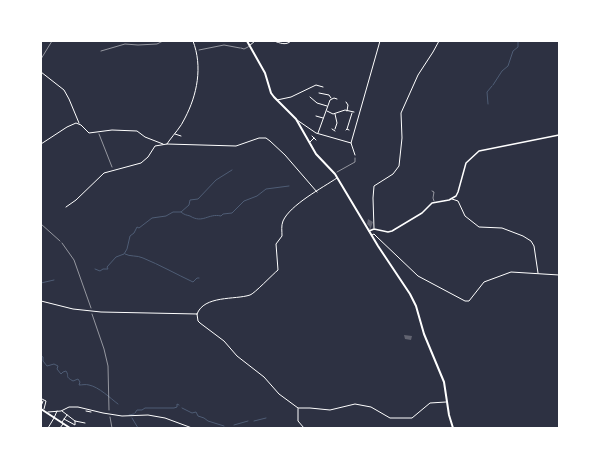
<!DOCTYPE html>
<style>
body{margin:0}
#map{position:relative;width:600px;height:469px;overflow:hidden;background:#2d3142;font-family:"Titillium Web",sans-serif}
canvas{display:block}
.frame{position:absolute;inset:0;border:42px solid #fff;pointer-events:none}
</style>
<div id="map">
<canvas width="600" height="469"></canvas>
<div class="frame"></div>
</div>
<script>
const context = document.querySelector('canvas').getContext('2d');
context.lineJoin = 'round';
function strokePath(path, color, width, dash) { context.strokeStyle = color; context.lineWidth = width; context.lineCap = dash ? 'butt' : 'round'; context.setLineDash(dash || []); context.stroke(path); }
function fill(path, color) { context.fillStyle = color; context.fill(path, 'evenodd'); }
strokePath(new Path2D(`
 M 493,85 L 502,71 L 508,66 L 513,51 L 518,47 L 518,41
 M 488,104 L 487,92 L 492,86
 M 181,212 C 184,215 187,215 190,216 C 203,224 208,213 221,216 L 223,214 L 232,213 L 244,201 L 257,196 L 266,189 L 289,186
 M 125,254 C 130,257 137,255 143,258 C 160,265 176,274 193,282 L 197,278 L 199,278
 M 95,269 L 100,271 L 103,269 L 108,269 L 107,267 L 116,257 L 124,254 L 127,249 L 130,236 L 134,233 L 137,227 L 139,228 L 152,218 L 166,216 L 173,212 L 181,212 L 189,205 L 190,200 L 198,199 L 216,180 L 232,170
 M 41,283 L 54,280
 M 41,356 L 43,357 L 43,361 L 47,366 L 54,364 L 58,366 L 57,369 L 61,374 L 63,372 L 66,371 C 70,377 64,376 73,381 L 78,379 L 80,382 L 79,385 C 82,385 86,384 89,385 C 99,387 110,398 118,404
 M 182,408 L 192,413 L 196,412 L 198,416 L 204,418 L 208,421 L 224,426
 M 135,413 L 137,410 L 142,410 L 145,408 L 174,408 L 177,407 L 177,404 L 179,405
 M 129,415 L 134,414
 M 132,418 L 138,428
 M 254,421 L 266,418
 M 234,425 L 248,421`), '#4f5d75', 1);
fill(new Path2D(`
 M 368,219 L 373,222 L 370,230 L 369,229 L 370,227 L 367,224 Z
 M 404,335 L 412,336 L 411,340 L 405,339 Z`), '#626471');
strokePath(new Path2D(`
 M 199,50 L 224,45 L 240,48
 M 41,59 L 52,41
 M 99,134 L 112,167
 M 337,172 L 355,162 L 355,158
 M 62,243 L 74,260 L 91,308
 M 92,314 L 104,349 L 108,366 L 109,410
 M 110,417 L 112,428`), '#fff', 0.5);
strokePath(new Path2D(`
 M 241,48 L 244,49 L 248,47
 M 101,51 L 125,44 L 138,45 L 157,44 L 163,41
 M 432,191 L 434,192 L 433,198 L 434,201
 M 41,224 L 60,241`), '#fff', 0.5);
strokePath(new Path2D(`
 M 274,41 C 280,43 286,46 291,41
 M 249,46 L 255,41
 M 41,72 L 64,90 L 69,99 L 79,123
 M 319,93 L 329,95 L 331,98
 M 310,97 L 317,103 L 327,106
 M 277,100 L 291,97 L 316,85 L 323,87
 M 346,102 L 348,105 L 347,111
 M 327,111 L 333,114 L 345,110 L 354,112
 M 316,116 L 323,118
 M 297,120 L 316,133 L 351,143
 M 332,129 L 335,131
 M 335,129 L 337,123 L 335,114
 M 347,129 L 352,113
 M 346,130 L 347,129 L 349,130
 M 318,133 L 330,100 L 334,98 L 337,99
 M 175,134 L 181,136
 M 312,136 L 316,140
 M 310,142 L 314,138
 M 41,144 L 67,127 L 76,123 L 81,125 L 89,133 L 112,130 L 137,131 L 145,137 L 163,144
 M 167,144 L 236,146 L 259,138 L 266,138 L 270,141 L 285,155 L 317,192
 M 355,155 L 351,143 L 380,41
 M 452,199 L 458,201 L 465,216 L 479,227 L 502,228 L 523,236 L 531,241 L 534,246 L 538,273
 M 66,207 L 76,200 L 104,173 L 141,163 L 148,157 L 155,146 L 167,144 L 169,141 C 174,134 181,127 185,118 C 197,95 203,67 193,41
 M 374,228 L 373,198 L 374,186 L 393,174 L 399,166 L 402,138 L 401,113 L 418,75 L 433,52 L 439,41
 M 372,235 L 374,234 L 377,237 L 418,276 L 465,301 L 469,301 L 484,282 L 511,272 L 559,275
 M 41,301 L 73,309 L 101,312 L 197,314
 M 197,314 C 204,295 235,300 250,295 C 254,294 273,274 278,270 L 276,244 L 282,236 C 282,231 281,226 283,221 C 290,205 322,188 337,178
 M 197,314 L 198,321 L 200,323 L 224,341 L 237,356 L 264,377 L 279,394 L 298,408
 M 42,399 L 46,401 L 44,409
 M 41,406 L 43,401
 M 298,408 L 310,408 L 330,410 L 355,404 L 371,407 L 390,418 L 412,418 L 430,403 L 446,402
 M 298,409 L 298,421 L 304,428
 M 62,411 L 75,421 L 85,423
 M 86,411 L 91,412
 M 48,412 L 61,411 L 69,407 L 78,407 L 103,413 L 122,416 L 148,415 L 165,418 L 192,428
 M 64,419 L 75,425 L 75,421
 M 62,422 L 67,415
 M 48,428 L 54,418 L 57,411
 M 60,428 L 63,424`), '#fff', 1);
strokePath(new Path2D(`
 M 369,231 L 374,229 L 388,232 L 392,231 L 422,213 L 432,203 L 449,200 L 456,196 L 458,192 L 466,163 L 479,151 L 559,135`), '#fff', 1.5);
strokePath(new Path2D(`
 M 41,409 L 70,428`), '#fff', 2);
strokePath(new Path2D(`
 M 247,41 L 265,73 L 271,93 L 274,97 L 296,119 L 316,154 L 335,174 L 378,246 L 410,294 L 416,306 L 424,334 L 444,382 L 449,415 L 453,428`), '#fff', 2);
</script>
